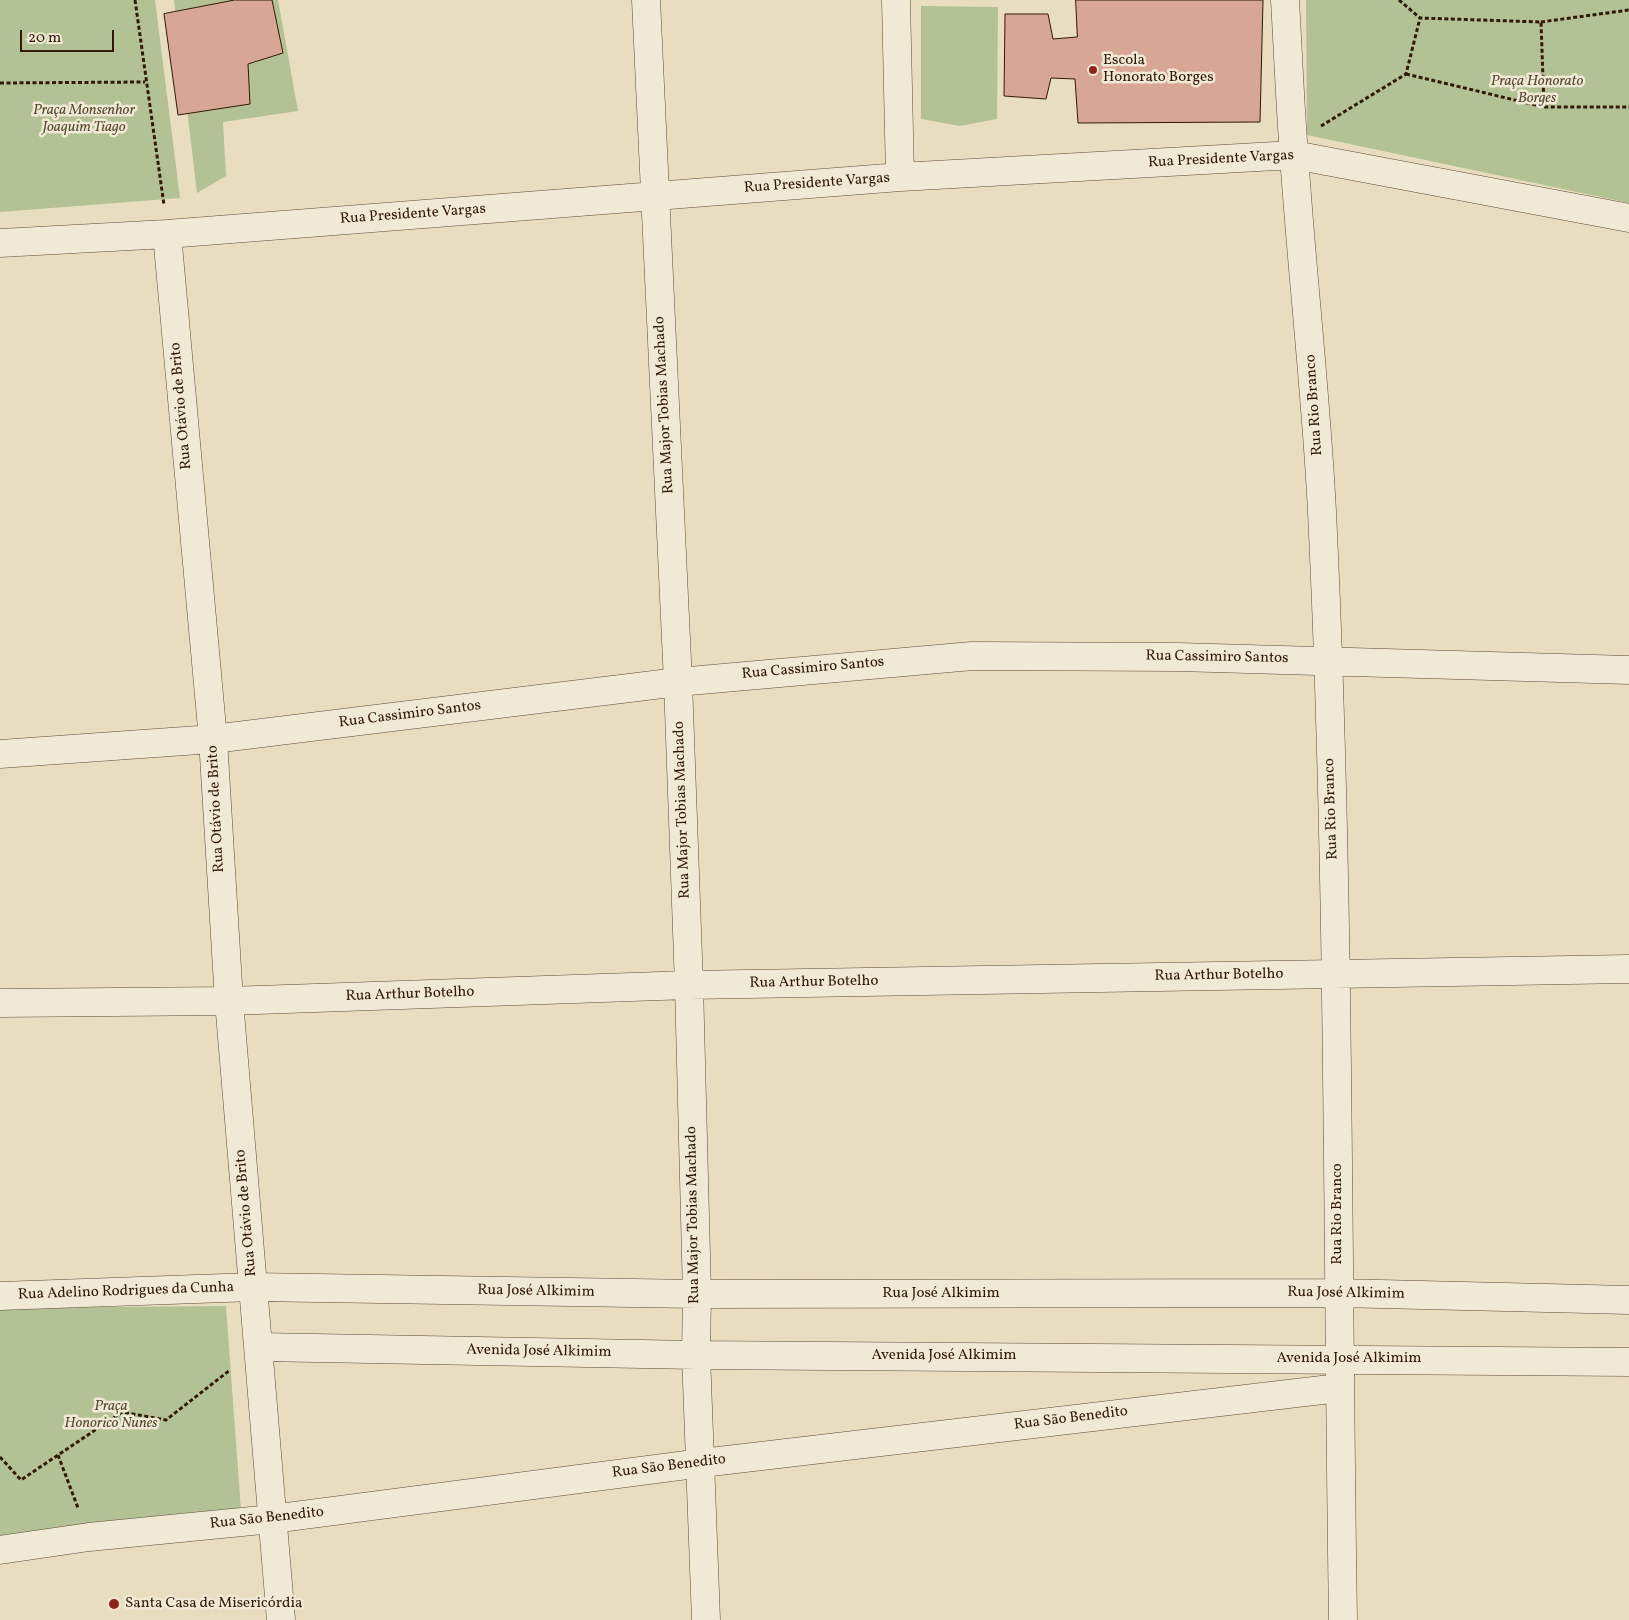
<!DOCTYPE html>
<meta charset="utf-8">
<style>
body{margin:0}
#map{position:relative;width:1629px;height:1620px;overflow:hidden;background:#e8ddbf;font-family:Vollkorn,serif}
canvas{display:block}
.scale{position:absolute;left:20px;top:30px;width:94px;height:22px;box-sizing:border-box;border:2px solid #311908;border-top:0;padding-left:6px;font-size:15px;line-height:18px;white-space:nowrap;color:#311908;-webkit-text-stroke:4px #f0e9d5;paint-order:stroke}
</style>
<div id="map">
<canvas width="1629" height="1620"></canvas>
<div class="scale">20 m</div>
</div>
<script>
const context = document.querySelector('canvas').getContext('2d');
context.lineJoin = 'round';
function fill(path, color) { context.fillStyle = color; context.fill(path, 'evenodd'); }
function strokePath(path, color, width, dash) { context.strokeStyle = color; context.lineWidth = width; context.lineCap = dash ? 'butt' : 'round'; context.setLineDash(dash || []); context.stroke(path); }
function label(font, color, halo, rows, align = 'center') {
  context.font = font + ' Vollkorn,serif'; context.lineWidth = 5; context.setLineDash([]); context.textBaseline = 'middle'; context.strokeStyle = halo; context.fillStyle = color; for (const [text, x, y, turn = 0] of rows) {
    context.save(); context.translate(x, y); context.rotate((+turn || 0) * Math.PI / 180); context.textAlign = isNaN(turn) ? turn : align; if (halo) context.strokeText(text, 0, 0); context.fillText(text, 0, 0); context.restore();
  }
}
fill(new Path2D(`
 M 0,0 L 155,0 L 180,198 L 0,212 Z
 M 174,0 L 278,0 L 298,111 L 223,122 L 226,176 L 197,193 Z
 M 1306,0 L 1629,0 L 1629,203 L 1307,135 Z
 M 921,6 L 998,7 L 997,119 L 960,126 L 921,119 Z
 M 226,1306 L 241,1511 L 0,1537 L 0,1308 Z`), '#b3c294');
const building = new Path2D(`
 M 235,0 L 272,0 L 283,53 L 248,64 L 250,104 L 178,115 L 164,14 Z
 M 1076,0 L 1263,0 L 1260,122 L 1078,123 L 1075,79 L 1051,78 L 1046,99 L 1004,96 L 1005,14 L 1048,14 L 1053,39 L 1077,37 Z`);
fill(building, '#d7a695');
strokePath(building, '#311908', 1);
const minor = new Path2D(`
 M 646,0 L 678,682 L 689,985 L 697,1294 L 696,1355 L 706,1620
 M 896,0 L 900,177
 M 1285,0 C 1288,52 1290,103 1294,155 C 1302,274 1316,393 1322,512 C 1340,881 1337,1251 1343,1620
 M 167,234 L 213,739 L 229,1001 L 281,1620
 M 0,243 L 167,234 L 900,177 L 1294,155 L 1629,218
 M 0,754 L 213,739 L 678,682 L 972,656 L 1178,657 L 1629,670
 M 0,1003 L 229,1001 L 689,985 L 1629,969
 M 0,1296 L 253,1287 L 697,1294 L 1339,1293 L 1629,1300
 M 260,1347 L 696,1355 L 1629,1362
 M 0,1550 L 89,1537 L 272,1519 L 702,1463 L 1339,1388`);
strokePath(minor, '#5f4a36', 29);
strokePath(new Path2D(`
 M 135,0 L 164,205
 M 1399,0 L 1420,18 L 1541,22 L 1544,107 L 1629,107
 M 1541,22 L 1629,10
 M 1406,74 L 1544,107
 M 0,83 L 145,82
 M 1321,126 L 1406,74 L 1420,18
 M 58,1455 L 78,1508
 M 0,1457 L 21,1480 L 122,1412 L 166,1420 L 230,1370`), '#311908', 3, [4, 2.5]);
strokePath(minor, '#f0e9d5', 28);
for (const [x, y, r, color] of [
 [1093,70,5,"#8f2418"],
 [114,1604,6,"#8f2418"]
]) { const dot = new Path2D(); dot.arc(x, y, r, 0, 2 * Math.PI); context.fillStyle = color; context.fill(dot); strokePath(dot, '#f0e9d5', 2); }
label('15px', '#311908', '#f0e9d5', [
 ["Escola",1103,61],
 ["Honorato Borges",1103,78],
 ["Santa Casa de Misericórdia",125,1604]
], 'left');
label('italic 15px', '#584c32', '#f0e9d5', [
 ["Praça Honorato",1537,82],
 ["Borges",1537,99],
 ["Praça Monsenhor",84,111],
 ["Joaquim Tiago",84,128],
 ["Praça",111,1407],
 ["Honorico Nunes",111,1424]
]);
label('15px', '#311908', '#f0e9d5', [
 ["Rua Presidente Vargas",1221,160,-3],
 ["Rua Presidente Vargas",817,184,-4],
 ["Rua Presidente Vargas",413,215,-4],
 ["Rua Major Tobias Machado",665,405,-93],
 ["Rua Rio Branco",1315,405,-94],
 ["Rua Otávio de Brito",182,406,-95],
 ["Rua Cassimiro Santos",1217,658,1],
 ["Rua Cassimiro Santos",813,669,-5],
 ["Rua Cassimiro Santos",410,715,-7],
 ["Rua Otávio de Brito",217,809,-93],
 ["Rua Rio Branco",1332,809,-92],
 ["Rua Major Tobias Machado",683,810,-92],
 ["Rua Arthur Botelho",1219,976,-1],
 ["Rua Arthur Botelho",814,983,-1],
 ["Rua Arthur Botelho",410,995,-2],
 ["Rua Otávio de Brito",247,1213,-95],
 ["Rua Rio Branco",1338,1214,-90],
 ["Rua Major Tobias Machado",694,1215,-91],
 ["Rua Adelino Rodrigues da Cunha",126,1292,-2],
 ["Rua José Alkimim",536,1292,1],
 ["Rua José Alkimim",941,1294],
 ["Rua José Alkimim",1346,1294,1],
 ["Avenida José Alkimim",539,1352,1],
 ["Avenida José Alkimim",944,1356],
 ["Avenida José Alkimim",1349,1359],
 ["Rua São Benedito",1071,1419,-7],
 ["Rua São Benedito",669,1467,-7],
 ["Rua São Benedito",267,1519,-6]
]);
</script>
